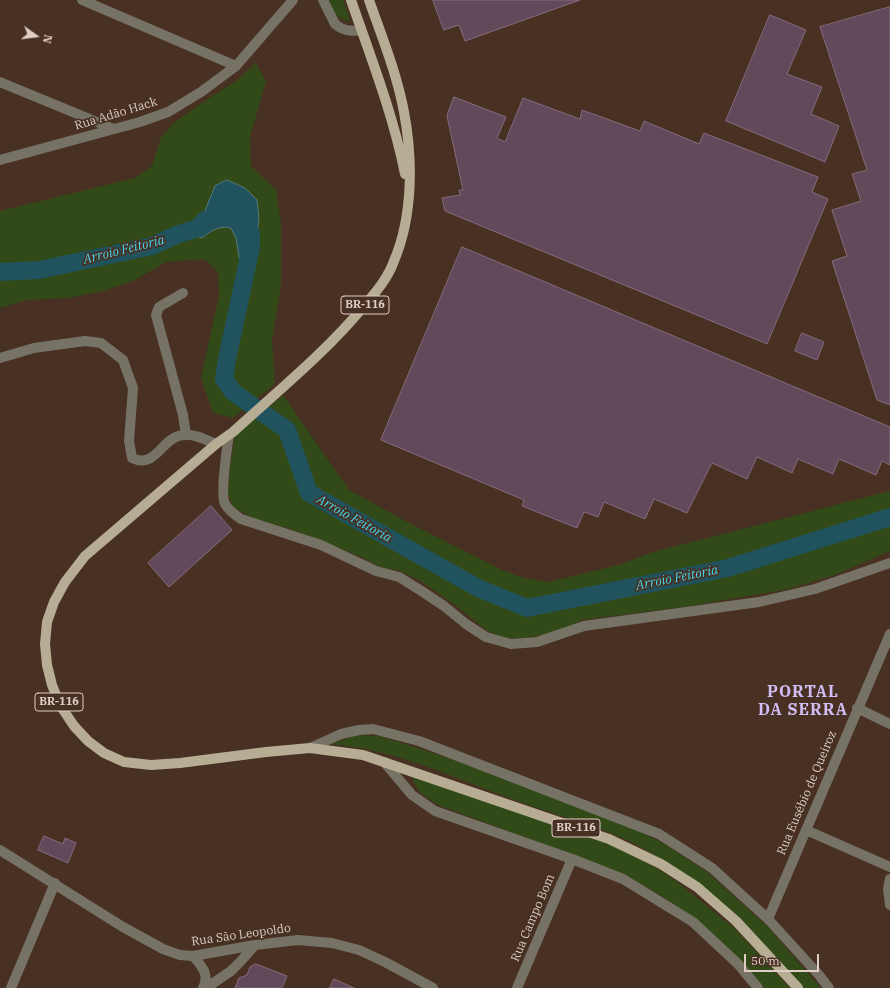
<!DOCTYPE html>
<meta charset="utf-8">
<style>
body{margin:0}
#map{position:relative;width:890px;height:988px;overflow:hidden;background:#483022;font-family:"IBM Plex Serif",serif}
canvas{display:block}
.north{position:absolute;left:16px;top:16px;width:40px;height:40px;-webkit-text-stroke:3px #483022;paint-order:stroke;rotate:104deg;font-size:11px;font-weight:700;line-height:16px;text-align:center;color:#decec6}
.north::after{content:'';display:block;margin:auto;width:14px;height:18px;background:#decec6;clip-path:polygon(50% 0,100% 100%,50% 72%,0 100%)}
.scale{position:absolute;left:744px;top:954px;width:75px;height:18px;box-sizing:border-box;border:2px solid #decec6;border-top:0;padding-left:5px;font-size:12px;line-height:14px;white-space:nowrap;color:#decec6;-webkit-text-stroke:3px #483022;paint-order:stroke}
</style>
<div id="map">
<canvas width="890" height="988"></canvas>
<div class="north">N</div>
<div class="scale">50 m</div>
</div>
<script>
const context = document.querySelector('canvas').getContext('2d');
context.lineJoin = 'round';
function fill(path, color) { context.fillStyle = color; context.fill(path, 'evenodd'); }
function strokePath(path, color, width, dash) { context.strokeStyle = color; context.lineWidth = width; context.lineCap = dash ? 'butt' : 'round'; context.setLineDash(dash || []); context.stroke(path); }
function label(font, color, halo, rows, align = 'center') {
  context.font = font + ' "IBM Plex Serif",serif'; context.lineWidth = 3.5; context.setLineDash([]); context.textBaseline = 'middle'; context.strokeStyle = halo; context.fillStyle = color; for (const [text, x, y, turn = 0] of rows) {
    context.save(); context.translate(x, y); context.rotate((+turn || 0) * Math.PI / 180); context.textAlign = isNaN(turn) ? turn : align; if (halo) context.strokeText(text, 0, 0); context.fillText(text, 0, 0); context.restore();
  }
}
fill(new Path2D(`
 M 328,0 L 343,0 L 350,20 L 347,21 C 336,19 332,10 328,0 Z
 M 256,63 L 266,81 L 250,137 L 251,166 L 276,190 L 281,223 L 281,285 L 272,340 L 275,384 L 233,418 L 213,413 L 201,378 L 219,296 L 218,273 L 205,259 L 166,262 L 135,280 L 103,291 L 68,298 L 27,300 L 0,308 L 0,211 L 135,178 L 152,166 L 161,137 L 175,122 L 209,98 L 236,81 Z
 M 283,395 L 349,490 L 413,525 L 502,570 L 524,578 L 548,582 L 619,565 L 653,552 L 890,491 L 890,551 L 835,575 L 788,589 L 683,607 L 582,620 L 566,628 L 538,636 L 511,639 L 489,632 L 451,602 L 419,580 L 397,570 L 380,567 L 359,556 L 318,540 L 288,528 L 254,519 L 233,507 L 228,492 L 230,467 L 235,436 Z
 M 358,735 L 379,736 L 421,749 L 471,766 L 629,826 L 663,843 L 707,872 L 767,926 L 821,988 L 803,988 C 749,926 691,867 615,835 C 582,821 546,812 512,799 C 468,783 424,763 379,752 C 363,748 347,746 331,744 Z
 M 411,776 L 609,844 L 653,866 L 675,880 L 735,929 L 790,988 L 764,988 C 742,964 720,939 694,919 C 673,902 645,886 621,873 L 438,805 L 419,792 Z`), '#314a17');
const water = new Path2D(`
 M 227,180 L 245,188 L 257,200 L 259,219 L 256,240 L 250,254 L 247,264 L 241,268 L 236,238 L 231,228 C 219,225 211,231 202,238 L 186,232 L 198,228 L 215,186 Z`);
fill(water, '#20535d');
strokePath(water, '#59787c', 1);
strokePath(new Path2D(`
 M 251,233 L 251,247 L 227,359 L 224,379 L 233,392 L 287,430 L 309,493 L 478,588 L 527,608 L 728,568 L 890,517
 M 0,272 L 39,270 L 152,246 L 176,235 L 198,228 L 205,220`), '#20535d', 18);
const building = new Path2D(`
 M 433,0 L 580,0 L 465,41 L 459,25 L 444,30 Z
 M 890,7 L 890,405 L 877,400 L 832,261 L 847,256 L 832,210 L 861,201 L 852,174 L 867,170 L 820,27 Z
 M 770,15 L 806,30 L 787,74 L 822,87 L 811,114 L 839,126 L 825,162 L 726,121 Z
 M 454,97 L 506,117 L 497,138 L 505,142 L 523,98 L 580,119 L 582,110 L 640,131 L 644,121 L 699,144 L 704,133 L 818,177 L 812,192 L 828,199 L 767,344 L 445,211 L 442,198 L 460,195 L 459,190 L 463,190 L 447,116 Z
 M 462,247 L 890,427 L 890,465 L 882,461 L 876,475 L 839,459 L 833,474 L 798,459 L 792,473 L 757,457 L 747,479 L 712,463 L 687,513 L 654,499 L 645,519 L 604,502 L 598,517 L 584,512 L 577,528 L 522,506 L 524,500 L 381,440 Z
 M 802,333 L 824,342 L 817,360 L 795,351 Z
 M 211,506 L 232,530 L 169,587 L 148,563 Z
 M 44,836 L 63,844 L 65,838 L 76,843 L 68,863 L 38,850 Z
 M 256,964 L 287,976 L 282,988 L 235,988 L 239,978 L 247,975 L 250,967 Z
 M 334,979 L 354,988 L 330,988 Z`);
fill(building, '#634a5b');
strokePath(building, '#856b7d', 1);
strokePath(new Path2D(`
 M 82,0 L 236,66
 M 323,0 L 335,24 C 342,30 352,32 361,30
 M 0,82 L 114,129
 M 0,160 L 140,122 L 168,112 L 201,92 L 236,66 L 293,0
 M 183,293 L 159,307 L 156,315 L 183,415 L 186,435
 M 0,358 L 34,348 L 85,341 L 101,343 L 123,360 L 133,388 L 129,441 L 132,458 C 153,468 160,445 174,438 C 177,436 182,435 186,435 C 196,434 206,440 216,444
 M 229,435 C 227,447 220,495 225,504 C 229,511 234,514 241,519 L 321,545 L 376,571 L 399,577 L 423,592 L 444,606 L 466,624 L 486,637 L 511,644 L 537,642 L 584,626 L 759,602 L 815,589 L 890,563
 M 857,708 L 890,724
 M 310,748 L 341,734 L 359,730 L 373,729 L 419,741 L 659,834 L 712,868 L 768,919 L 819,975 L 829,988
 M 384,762 L 412,795 L 435,811 L 572,859 L 623,879 L 693,922 L 738,964 L 758,988
 M 806,830 L 890,867
 M 0,850 L 123,927 L 163,949 L 180,955 L 193,956 L 255,945 L 298,940 L 332,943 L 359,950 L 385,962 L 433,988
 M 890,879 L 888,889 L 890,905
 M 768,919 L 890,634
 M 193,956 C 202,966 210,975 203,988
 M 11,988 L 55,883
 M 206,988 L 231,971 L 241,961 L 255,945
 M 517,988 L 572,859`), '#767266', 10);
strokePath(new Path2D(`
 M 351,0 C 371,58 393,114 405,174
 M 369,0 C 382,37 397,74 404,112 C 413,160 413,216 394,261 C 388,278 376,292 364,306 C 326,352 278,391 233,432 L 216,444 L 85,556 L 65,582 L 54,602 L 47,622 L 45,644 L 47,665 L 52,685 L 60,705 L 74,726 L 88,741 L 104,753 L 124,762 L 151,765 L 180,763 L 266,752 L 310,748 L 363,755 L 609,839 L 661,864 L 697,887 L 736,921 L 798,988`), '#b6ad94', 10);
for (const [x, y, w] of [
 [365,305,48],
 [59,702,48],
 [576,828,48]
]) { const box = new Path2D(); box.roundRect(x - w / 2, y - 9, w, 18, 3); context.fillStyle = '#483022'; context.fill(box); strokePath(box, '#decec6', 1); }
label('bold 11px', '#decec6', null, [
 ["BR-116",365,305],
 ["BR-116",59,702],
 ["BR-116",576,828]
]);
label('12px', '#decec6', '#483022', [
 ["Rua Adão Hack",116,114,-17],
 ["Rua Eusébio de Queiroz",807,793,-67],
 ["Rua Campo Bom",533,918,-67],
 ["Rua São Leopoldo",241,935,-8]
]);
label('italic 13px', '#43d4ed', '#483022', [
 ["Arroio Feitoria",124,250,-14],
 ["Arroio Feitoria",354,519,29],
 ["Arroio Feitoria",677,578,-11]
]);
context.letterSpacing = '1px';
label('bold 16px', '#d1bdf5', '#483022', [
 ["PORTAL",803,692],
 ["DA SERRA",803,710]
]);
context.letterSpacing = '0px';
</script>
